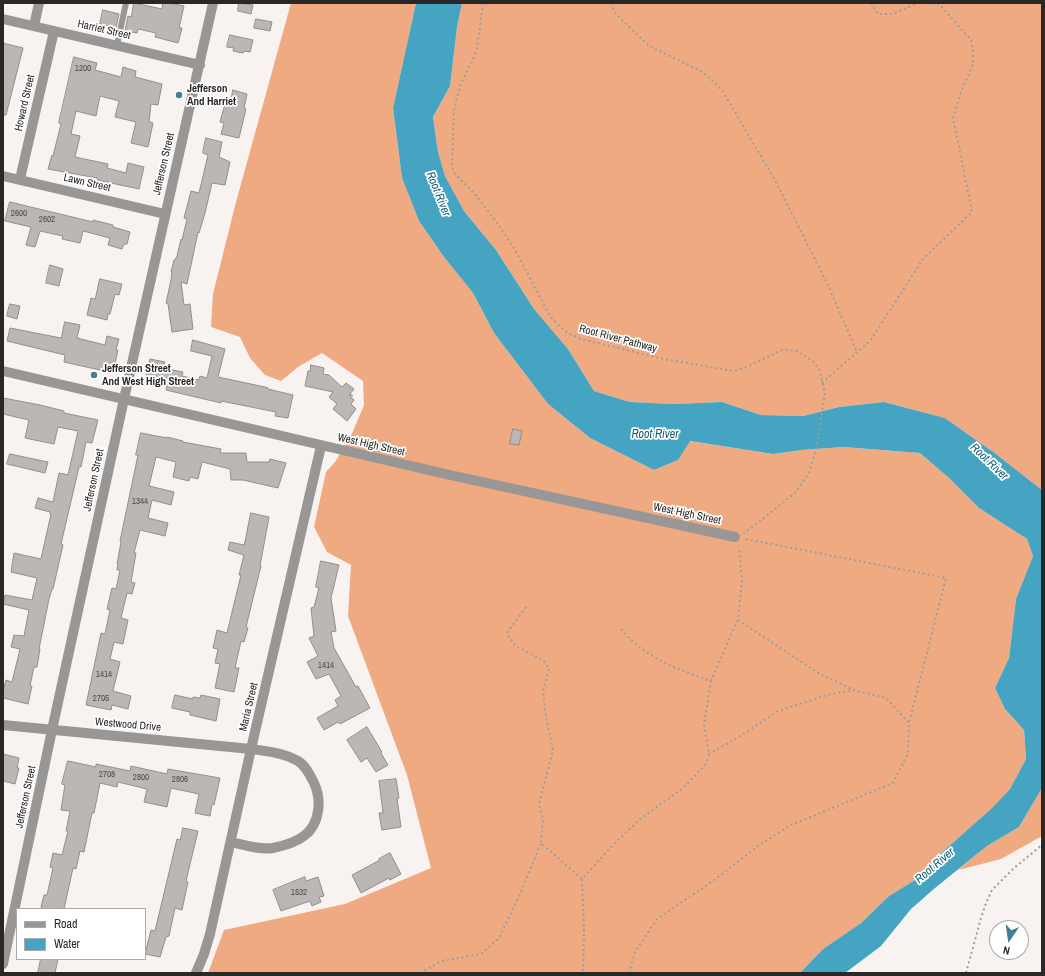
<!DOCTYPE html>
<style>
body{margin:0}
#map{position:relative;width:1045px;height:976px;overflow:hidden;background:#f8f3f0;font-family:"Archivo Narrow",sans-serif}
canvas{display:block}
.frame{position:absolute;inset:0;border:4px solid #2a2827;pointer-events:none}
.legend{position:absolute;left:16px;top:908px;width:130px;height:52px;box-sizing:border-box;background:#fff;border:1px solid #aaa9a9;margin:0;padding:5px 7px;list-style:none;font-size:12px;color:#2a2827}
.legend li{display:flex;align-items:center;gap:8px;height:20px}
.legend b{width:20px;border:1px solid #aaa9a9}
.north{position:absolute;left:989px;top:920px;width:40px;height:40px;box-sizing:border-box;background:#fff;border:1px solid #aaa9a9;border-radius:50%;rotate:193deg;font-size:11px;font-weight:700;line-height:16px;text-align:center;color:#2a2827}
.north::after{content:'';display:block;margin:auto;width:14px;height:18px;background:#408094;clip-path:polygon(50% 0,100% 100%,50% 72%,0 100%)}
</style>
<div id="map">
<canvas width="1045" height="976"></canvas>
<div class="frame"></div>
<ul class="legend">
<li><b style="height:5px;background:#999795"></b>Road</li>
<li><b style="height:11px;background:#45a4c1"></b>Water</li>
</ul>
<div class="north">N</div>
</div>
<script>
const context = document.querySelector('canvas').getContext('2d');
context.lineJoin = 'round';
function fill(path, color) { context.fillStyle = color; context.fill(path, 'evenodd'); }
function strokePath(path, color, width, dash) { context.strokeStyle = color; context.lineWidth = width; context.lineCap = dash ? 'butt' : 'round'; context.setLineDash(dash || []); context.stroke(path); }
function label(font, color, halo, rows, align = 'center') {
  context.font = font + ' "Archivo Narrow",sans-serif'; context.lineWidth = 3.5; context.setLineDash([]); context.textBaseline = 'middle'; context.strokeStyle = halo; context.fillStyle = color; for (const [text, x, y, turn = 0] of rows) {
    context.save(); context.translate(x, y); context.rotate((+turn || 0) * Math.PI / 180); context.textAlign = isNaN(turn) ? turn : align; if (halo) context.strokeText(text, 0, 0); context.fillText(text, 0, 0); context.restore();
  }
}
fill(new Path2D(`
 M 291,3 L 416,3 L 393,108 L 402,178 L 419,221 L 444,257 L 473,293 L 494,333 L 548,404 L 590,438 L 654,470 L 678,460 L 689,441 L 773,454 L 802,450 L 843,447 L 920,453 L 949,478 L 979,508 L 1027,539 L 1033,556 L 1016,599 L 1009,658 L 995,688 L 1005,709 L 1024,730 L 1026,759 L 1010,789 L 992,808 L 939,855 L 915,880 L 889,896 L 861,923 L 823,949 L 800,973 L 208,973 L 224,930 L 345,904 L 431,868 L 407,775 L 348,616 L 351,565 L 327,552 L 314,527 L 326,472 L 335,462 L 351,436 L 364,405 L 363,381 L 322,353 L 298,367 L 281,381 L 265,375 L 250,358 L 240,337 L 211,327 L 213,294 L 236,202 Z
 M 462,3 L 1042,3 L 1042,490 L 996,454 L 945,418 L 884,402 L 839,407 L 803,416 L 761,415 L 722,402 L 673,404 L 630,402 L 594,391 L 568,349 L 534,309 L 496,250 L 464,211 L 445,176 L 438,152 L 433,117 L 450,86 L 457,27 Z
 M 1042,788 L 1042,836 L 1001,859 L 958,870 L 987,846 L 1019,827 Z`), '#efaa82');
fill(new Path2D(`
 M 416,3 L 462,3 L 457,27 L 450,86 L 433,117 L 438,152 L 445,176 L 464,211 L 496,250 L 534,309 L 568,349 L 594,391 L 630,402 L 673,404 L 722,402 L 761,415 L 803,416 L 839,407 L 884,402 L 945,418 L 996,454 L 1042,490 L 1042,788 L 1019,827 L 987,846 L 935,888 L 911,909 L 881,946 L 845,973 L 800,973 L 823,949 L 861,923 L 889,896 L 915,880 L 939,855 L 992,808 L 1010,789 L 1026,759 L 1024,730 L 1005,709 L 995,688 L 1009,658 L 1016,599 L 1033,556 L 1027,539 L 979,508 L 949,478 L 920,453 L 843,447 L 802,450 L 773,454 L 690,441 L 678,460 L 654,470 L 590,438 L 548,404 L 494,333 L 473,293 L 444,257 L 419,221 L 402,178 L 393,108 Z`), '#45a4c1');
const building = new Path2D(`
 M 134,3 L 162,9 L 163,3 L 170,3 L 184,6 L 179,28 L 182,28 L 178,43 L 155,37 L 156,33 L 138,29 L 137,33 L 125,31 L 128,16 L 131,17 Z
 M 239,3 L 253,5 L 251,14 L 238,11 Z
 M 103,10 L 119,14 L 116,28 L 100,24 Z
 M 256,19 L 272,22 L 270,31 L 254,28 Z
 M 230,35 L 253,40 L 250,52 L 244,51 L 243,53 L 233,51 L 234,48 L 227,47 Z
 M 3,43 L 23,48 L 6,115 L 3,115 Z
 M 74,57 L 97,63 L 95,70 L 121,77 L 123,67 L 136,71 L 135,77 L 162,84 L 158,105 L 151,104 L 149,122 L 153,123 L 148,147 L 131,143 L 136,122 L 115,117 L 119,101 L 100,96 L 96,116 L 76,111 L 71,134 L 80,136 L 75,157 L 108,164 L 107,168 L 126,173 L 128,163 L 144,167 L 139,189 L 97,180 L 97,178 L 48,169 L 52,155 L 53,156 L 61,124 L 59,123 Z
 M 233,90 L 247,94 L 244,108 L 246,109 L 239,138 L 221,134 L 224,123 L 220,122 L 225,104 L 230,105 Z
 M 206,138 L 222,142 L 219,157 L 230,162 L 225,185 L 212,183 L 205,213 L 199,233 L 198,232 L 187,284 L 181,282 L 184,305 L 190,304 L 193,329 L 172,332 L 168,304 L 166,303 L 171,280 L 172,272 L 171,272 L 174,260 L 175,260 L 177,256 L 181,239 L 182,240 L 187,219 L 184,218 L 191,191 L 199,193 L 208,155 L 203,153 Z
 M 10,202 L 93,222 L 93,220 L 113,225 L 113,227 L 130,232 L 127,244 L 124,244 L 122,249 L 108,245 L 110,238 L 83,231 L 80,243 L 62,239 L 63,236 L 40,231 L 35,247 L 26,245 L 31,227 L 5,221 Z
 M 50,265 L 63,269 L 59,286 L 46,283 Z
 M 100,279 L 122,284 L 119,295 L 115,294 L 110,314 L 108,314 L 107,320 L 87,315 L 91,298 L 95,299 Z
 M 10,304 L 20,306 L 17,319 L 7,316 Z
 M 65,322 L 80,325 L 77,338 L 105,345 L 107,336 L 119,339 L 116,350 L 118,350 L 113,373 L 64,362 L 65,355 L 7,341 L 10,328 L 61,338 Z
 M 193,340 L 225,349 L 218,377 L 265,387 L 268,388 L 268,389 L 293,395 L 288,418 L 275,416 L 276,412 L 221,401 L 221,403 L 166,390 L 167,386 L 145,381 L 150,359 L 165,362 L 163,368 L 183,372 L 182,376 L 199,380 L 200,376 L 207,378 L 212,356 L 191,351 Z
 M 311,365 L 324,368 L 323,374 L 329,375 L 342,387 L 346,383 L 354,389 L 350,394 L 353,396 L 349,395 L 354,400 L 351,404 L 356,409 L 347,421 L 333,409 L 337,404 L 329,397 L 333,392 L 305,386 L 308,371 L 310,371 Z
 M 3,398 L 40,405 L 64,411 L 64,413 L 98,420 L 92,443 L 86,442 L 81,467 L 79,467 L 61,544 L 63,545 L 53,589 L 52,589 L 49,599 L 39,649 L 40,649 L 37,667 L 34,667 L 30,686 L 32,686 L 28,704 L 3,698 L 3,691 L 6,680 L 12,682 L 20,649 L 11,647 L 14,635 L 24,636 L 29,610 L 3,604 L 5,595 L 32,600 L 37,578 L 11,572 L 14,553 L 41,559 L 51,514 L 50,514 L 50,512 L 35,508 L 38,498 L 53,502 L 59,473 L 68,475 L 78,431 L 58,427 L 54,444 L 25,438 L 29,420 L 3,414 Z
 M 513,429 L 522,431 L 519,445 L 510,444 Z
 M 141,433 L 167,438 L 167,437 L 183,441 L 183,442 L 221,449 L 220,453 L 246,453 L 247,462 L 269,462 L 270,459 L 286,463 L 278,488 L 243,480 L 231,480 L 230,469 L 202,462 L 198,479 L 190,477 L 189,481 L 173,477 L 176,462 L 156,457 L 149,486 L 174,492 L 171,505 L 152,500 L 148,518 L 168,523 L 165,536 L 140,530 L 134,553 L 136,553 L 131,582 L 135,583 L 132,594 L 127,593 L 121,618 L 128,620 L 123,644 L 114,642 L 110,659 L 120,662 L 113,691 L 131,696 L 128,709 L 112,705 L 111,710 L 86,705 L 101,633 L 105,634 L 110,610 L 107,609 L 112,588 L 116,589 L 120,570 L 117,570 L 118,564 L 117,564 L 121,542 L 120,541 L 138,455 L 136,455 Z
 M 10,454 L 48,462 L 45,473 L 7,464 Z
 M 251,513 L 269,517 L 260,566 L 261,566 L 246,627 L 248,628 L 244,642 L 241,641 L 235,668 L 239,668 L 234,692 L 215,688 L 220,664 L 215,663 L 218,649 L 213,648 L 217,630 L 227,633 L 241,575 L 239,575 L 244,555 L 228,550 L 230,542 L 244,545 Z
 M 321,561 L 339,565 L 331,598 L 336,631 L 331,632 L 334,648 L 356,687 L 358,686 L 370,708 L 340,724 L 338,722 L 324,730 L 317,718 L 338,706 L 335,700 L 341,696 L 329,674 L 316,679 L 307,662 L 318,656 L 309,638 L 314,636 L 311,608 L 314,607 L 319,588 L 316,587 Z
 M 175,695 L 193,699 L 193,697 L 200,698 L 201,695 L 220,699 L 216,721 L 190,715 L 190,712 L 172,708 Z
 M 367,727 L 382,752 L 381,753 L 388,765 L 376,772 L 367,758 L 361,762 L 347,740 Z
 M 3,754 L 19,758 L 17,768 L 19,768 L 15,784 L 3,781 Z
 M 68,761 L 96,767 L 96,764 L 130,771 L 131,766 L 167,774 L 168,769 L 220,778 L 214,805 L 212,804 L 210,816 L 195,813 L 199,794 L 171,788 L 167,807 L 144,802 L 147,789 L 118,782 L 117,787 L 100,783 L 94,813 L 92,813 L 84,852 L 80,851 L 76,869 L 73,868 L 64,909 L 43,909 L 43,908 L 41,907 L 44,895 L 47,895 L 53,868 L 50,867 L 53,853 L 62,855 L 68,831 L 66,831 L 70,811 L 61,810 L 65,785 L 62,784 Z
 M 396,779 L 399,798 L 397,798 L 401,827 L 382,830 L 379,813 L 383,813 L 379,781 Z
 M 183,828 L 198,831 L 186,881 L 188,882 L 182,910 L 175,908 L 169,936 L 166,937 L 160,957 L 145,954 L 151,930 L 155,931 L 177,839 L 180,840 Z
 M 390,853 L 401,874 L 390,880 L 389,878 L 361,893 L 352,875 L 380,860 L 379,859 Z
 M 305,877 L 306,881 L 318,877 L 324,896 L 319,897 L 321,902 L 312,906 L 310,901 L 281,911 L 273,890 Z
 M 41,959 L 58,959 L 55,973 L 38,973 Z`);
fill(building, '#bcb7b4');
strokePath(building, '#938e8c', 1);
strokePath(new Path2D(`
 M 483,3 L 477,48 L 473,59 L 460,86 L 454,110 L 452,167 L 455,174 L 475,194 L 495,220 L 514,248 L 550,316 L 557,324 L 568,333 L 581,339 L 664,359 L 733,371 L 747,367 L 782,350 L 787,350 L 796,351 L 804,355 L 814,362 L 819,369 L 825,393 L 816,450 L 809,473 L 796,492 L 764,518 L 744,533
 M 611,3 L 615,13 L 649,46 L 703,72 L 722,90 L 776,182 L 827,283 L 857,352
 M 871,3 L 878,14 L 893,14 L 918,3
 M 822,383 L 870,341 L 923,259 L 972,212 L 953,118 L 962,89 L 973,65 L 973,50 L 971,40 L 939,4 L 925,3
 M 746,539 L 946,578 L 909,723
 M 526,607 L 507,633 L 515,646 L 543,660 L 549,669 L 543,690 L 546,717 L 553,750 L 539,804 L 543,820 L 541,843 L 582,879 L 612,846 L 640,819 L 682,789 L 706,764 L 709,754 L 704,725 L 711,681
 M 738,620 L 820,674 L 852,689
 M 621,629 C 644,657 678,670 711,681 L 738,619 L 742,582 L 739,547
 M 582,879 L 584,932 L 583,973
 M 420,973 L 442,961 L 481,954 L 499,938 L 520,894 L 541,843
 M 629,973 L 635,952 L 657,919 L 713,881 L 762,843 L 791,825 L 893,783 L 908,753 L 909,723 L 886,698 L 853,690 L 827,695 L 778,711 L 742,735 L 709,754
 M 966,973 L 981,918 L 986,903 L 992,890 L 1014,868 L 1042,845`), '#a09c9a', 2, [2, 3]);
strokePath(new Path2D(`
 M 117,45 L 126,3`), '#999795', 6);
strokePath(new Path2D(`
 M 3,19 L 200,65
 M 34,26 L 39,3
 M 3,176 L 165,214
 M 20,179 L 54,31
 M 3,371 L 450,475 L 735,537
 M 3,725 L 251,749 C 267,751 284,753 298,761 C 306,766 310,775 314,783 C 322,800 320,824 304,836 C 296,842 283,846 273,848 C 260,850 244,845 231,842
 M 3,964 L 52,730 L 124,399 L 213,3
 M 196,973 L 204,954 L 210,934 L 251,749 L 321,446`), '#999795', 10);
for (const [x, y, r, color] of [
 [179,95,4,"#408094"],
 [94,375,4,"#408094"]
]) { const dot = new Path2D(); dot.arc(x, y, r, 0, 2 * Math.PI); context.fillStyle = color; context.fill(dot); strokePath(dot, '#fff', 1.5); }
label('9px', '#4e4c4a', null, [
 ["1200",83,69],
 ["2600",19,214],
 ["2602",47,220],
 ["1344",140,502],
 ["1414",326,666],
 ["1414",104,675],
 ["2705",101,699],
 ["2708",107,775],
 ["2800",141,778],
 ["2806",180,780],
 ["1532",299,893]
]);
label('11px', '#2a2827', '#fff', [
 ["Harriet Street",104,30,13],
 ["Howard Street",25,103,-77],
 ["Jefferson Street",164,164,-77],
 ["Lawn Street",87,183,13],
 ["Root River Pathway",618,339,15],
 ["West High Street",371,445,13],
 ["Jefferson Street",94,480,-78],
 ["West High Street",687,514,12],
 ["Maria Street",249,707,-77],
 ["Westwood Drive",128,725,5],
 ["Jefferson Street",26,797,-78]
]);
label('bold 11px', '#2a2827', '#fff', [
 ["Jefferson",187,89],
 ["And Harriet",187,102],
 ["Jefferson Street",102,369],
 ["And West High Street",102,382]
], 'left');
label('italic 12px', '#166176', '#fff', [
 ["Root River",438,194,68],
 ["Root River",655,435],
 ["Root River",989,462,44],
 ["Root River",935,866,-41]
]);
</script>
